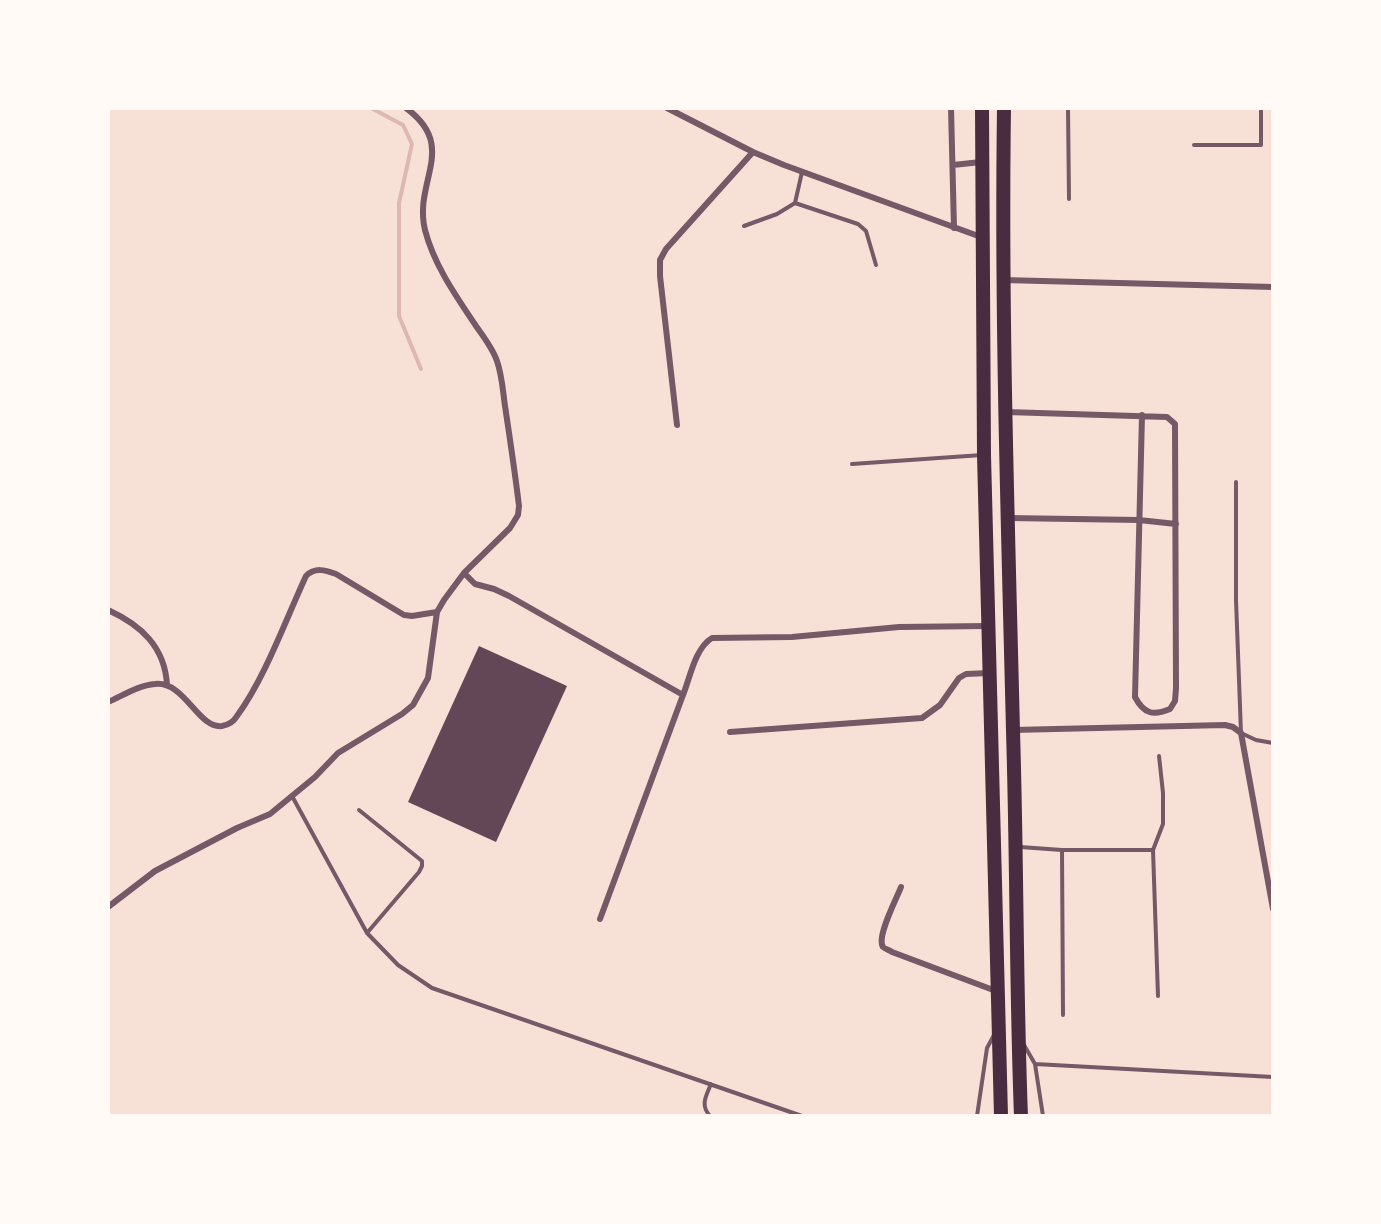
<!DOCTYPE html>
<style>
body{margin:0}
#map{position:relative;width:1381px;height:1224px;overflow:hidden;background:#f7e1d7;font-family:Georgia,serif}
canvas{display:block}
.frame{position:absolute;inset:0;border:110px solid #fffaf5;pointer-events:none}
</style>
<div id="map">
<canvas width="1381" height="1224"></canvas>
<div class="frame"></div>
</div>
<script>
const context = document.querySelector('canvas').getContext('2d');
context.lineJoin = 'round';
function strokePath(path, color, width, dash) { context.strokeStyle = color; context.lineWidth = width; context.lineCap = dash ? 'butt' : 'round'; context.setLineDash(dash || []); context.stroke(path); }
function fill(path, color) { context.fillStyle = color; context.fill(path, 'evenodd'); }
strokePath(new Path2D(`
 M 371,108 L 403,125 L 412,144 L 399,203 L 399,316 L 421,369`), '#dcb8b0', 4);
fill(new Path2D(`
 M 479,646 L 567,686 L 496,842 L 408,802 Z`), '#644757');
strokePath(new Path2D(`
 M 1068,108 L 1069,199
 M 1194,145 L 1261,145 L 1261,108
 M 795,203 L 858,224 L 866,231 L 876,265
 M 744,226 L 777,214 L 795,203 L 802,172
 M 852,464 L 982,455
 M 1236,482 L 1236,600 L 1241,733 L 1256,740 L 1273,743
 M 292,796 L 367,933 L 398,965 L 432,988 L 802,1116
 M 359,810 L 422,861 L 422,866 L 419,872 L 367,933
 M 1020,847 L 1062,850 L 1153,850 L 1158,996
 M 1062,850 L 1063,1015
 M 1153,850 L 1163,824 L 1163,793 L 1159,756
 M 1024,1045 L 1035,1064 L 1043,1116
 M 1035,1064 L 1273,1077
 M 710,1116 C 700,1105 706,1096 711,1084
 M 977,1116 L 987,1048 L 994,1035`), '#755966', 4);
strokePath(new Path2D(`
 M 667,108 L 753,152 L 784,165 L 981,237
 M 951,108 L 954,228
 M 953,165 L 981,162
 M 1003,280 L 1273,287
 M 1006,412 L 1167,417 L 1175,424 L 1176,688 L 1175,701 L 1170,709 C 1153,716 1144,714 1135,697 L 1142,415
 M 677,425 L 660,276 L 660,260 L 666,249 L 753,152
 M 1008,518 L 1139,520 L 1176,524
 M 464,573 L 475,584 L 494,589 L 509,596 L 683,695 C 690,678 695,648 712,638 L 792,637 L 899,627 L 987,626
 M 108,610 C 141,625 165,647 167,685
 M 108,702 C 122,696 139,685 155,684 C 185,681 198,729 222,726 C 228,725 234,721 237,716 C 265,678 286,619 306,576 C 315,567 325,570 336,574 L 404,615 L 412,616 L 437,612
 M 1013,730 L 1225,725 L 1233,727 L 1241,733 L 1273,909
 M 730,732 L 922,718 L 940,705 L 959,678 L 966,674 L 989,673
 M 901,887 C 897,898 876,937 883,947 C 885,949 889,950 892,952 L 996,991
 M 108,907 L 155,871 L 237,828 L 270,814 L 315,777 L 338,753 L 402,714 L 413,705 L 428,678 L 437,612 L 444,600 L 464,573 L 510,528 L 518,515 L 519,506 C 515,473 510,439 505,406 C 503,392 502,375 497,361 C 493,349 484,337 476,326 C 456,296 434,265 425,230 C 413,181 459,147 406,108
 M 600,919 L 683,695`), '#755966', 6);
strokePath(new Path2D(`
 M 982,108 L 984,455 L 1001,1116
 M 1004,108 C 1001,316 1008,523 1013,731 C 1017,859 1016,988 1021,1116`), '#4a2c40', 14);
</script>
